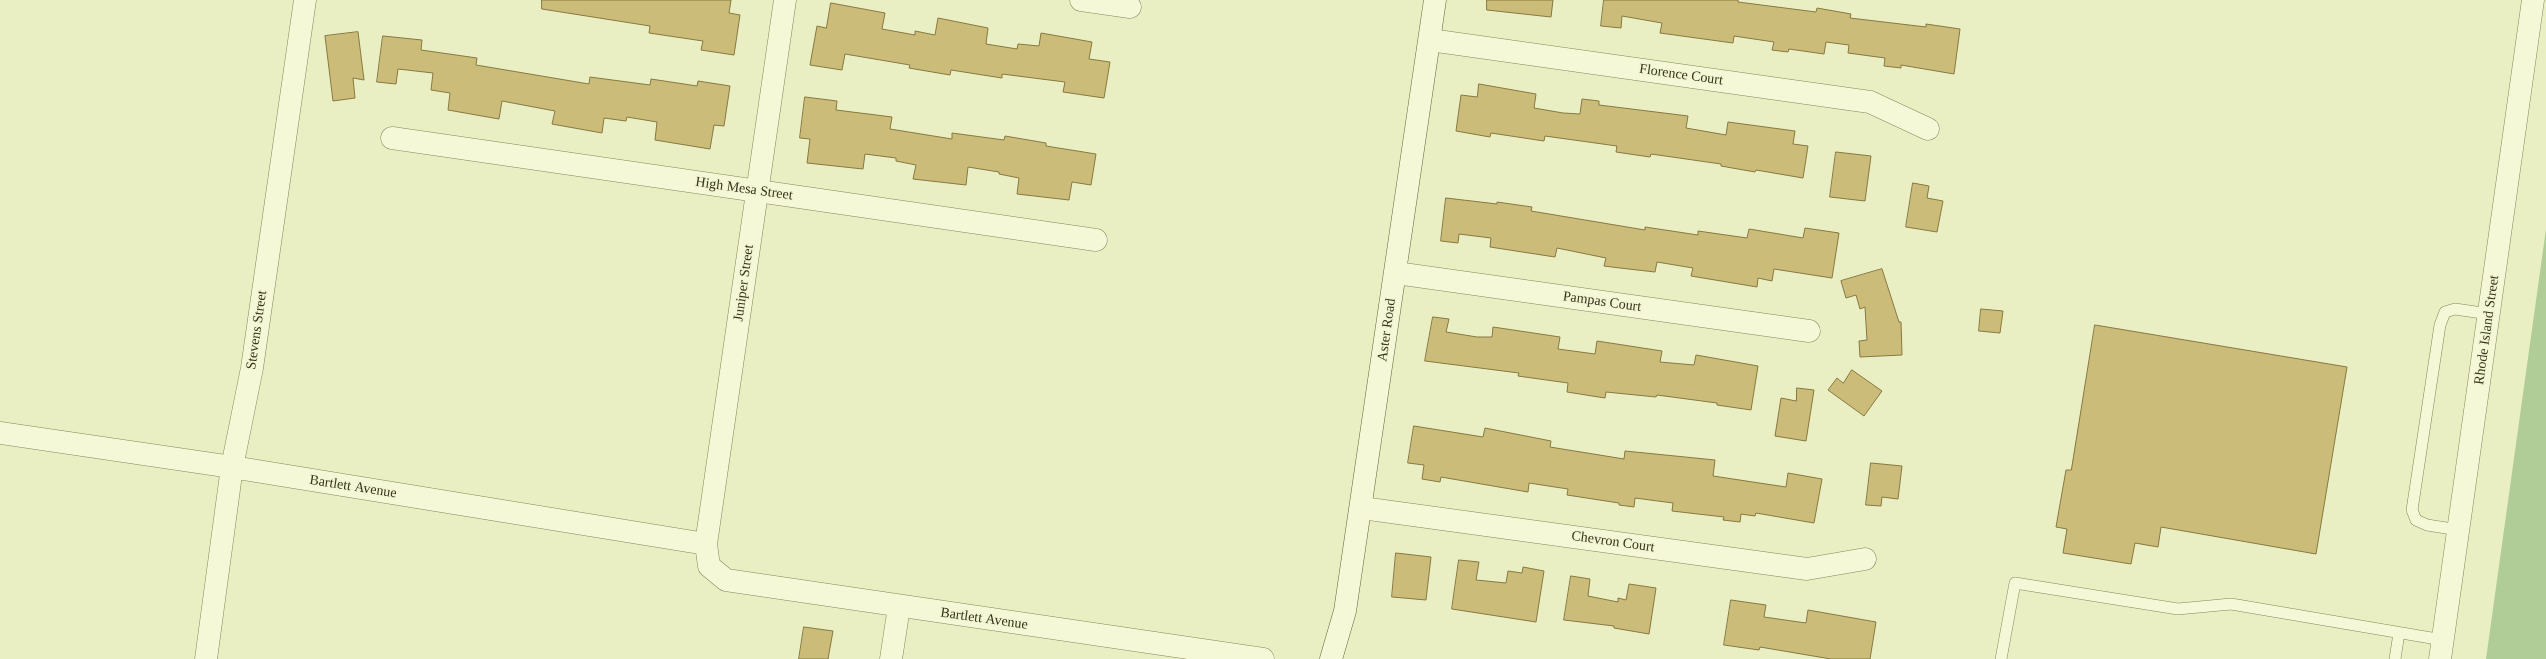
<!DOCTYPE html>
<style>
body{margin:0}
canvas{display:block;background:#e9eec3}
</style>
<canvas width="2546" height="659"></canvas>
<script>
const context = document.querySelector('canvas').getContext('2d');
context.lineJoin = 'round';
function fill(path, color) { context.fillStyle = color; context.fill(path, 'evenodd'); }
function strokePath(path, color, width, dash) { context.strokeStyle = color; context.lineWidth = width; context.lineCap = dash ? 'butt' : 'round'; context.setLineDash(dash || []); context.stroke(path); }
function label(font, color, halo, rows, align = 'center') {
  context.font = font + ' "Times New Roman",serif'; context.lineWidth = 3; context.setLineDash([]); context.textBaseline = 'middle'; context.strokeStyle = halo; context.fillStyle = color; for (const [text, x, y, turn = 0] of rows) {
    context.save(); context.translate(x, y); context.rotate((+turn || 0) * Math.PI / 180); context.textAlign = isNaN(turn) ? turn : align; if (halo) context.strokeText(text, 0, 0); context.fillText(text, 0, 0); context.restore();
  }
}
fill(new Path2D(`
 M 2546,229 L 2546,659 L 2486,659 Z`), '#b0cc97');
const building = new Path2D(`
 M 542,0 L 731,0 L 729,13 L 740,15 L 734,55 L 701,50 L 703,41 L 649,33 L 650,26 L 542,9 Z
 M 1487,0 L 1553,0 L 1551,17 L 1487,10 Z
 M 1604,0 L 1738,0 L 1738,2 L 1816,12 L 1817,8 L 1851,14 L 1850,18 L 1926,27 L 1926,24 L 1960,29 L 1954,74 L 1901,65 L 1901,68 L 1884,66 L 1885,58 L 1848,53 L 1849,45 L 1826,42 L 1824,54 L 1789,49 L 1788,52 L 1772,50 L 1774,42 L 1734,36 L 1733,43 L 1660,33 L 1662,23 L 1622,16 L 1621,28 L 1601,26 Z
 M 831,3 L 885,13 L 882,29 L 915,35 L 915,31 L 935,35 L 938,18 L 988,28 L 986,44 L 1017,49 L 1018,44 L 1039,46 L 1041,33 L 1092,42 L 1089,59 L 1110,62 L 1104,98 L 1063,92 L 1065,82 L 1002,74 L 1002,78 L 951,70 L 950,75 L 909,68 L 910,65 L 845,54 L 842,70 L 810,65 L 817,26 L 826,28 Z
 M 358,32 L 364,80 L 353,78 L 355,98 L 333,101 L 325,36 Z
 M 383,36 L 422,40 L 421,50 L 477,58 L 476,65 L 589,84 L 590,77 L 650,85 L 651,79 L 697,86 L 698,81 L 730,86 L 724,126 L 714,125 L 710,149 L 655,140 L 657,122 L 627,117 L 626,121 L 604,118 L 602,133 L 552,124 L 555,111 L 502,101 L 499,119 L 448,110 L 450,93 L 431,90 L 433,73 L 398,69 L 396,84 L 377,82 Z
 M 1479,84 L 1536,94 L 1534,108 L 1563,113 L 1580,114 L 1582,99 L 1599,101 L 1599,105 L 1688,116 L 1686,128 L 1726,135 L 1728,122 L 1795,131 L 1793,144 L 1808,146 L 1803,178 L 1756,170 L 1755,172 L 1721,166 L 1721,164 L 1651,154 L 1650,157 L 1616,152 L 1617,146 L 1545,136 L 1544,141 L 1491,133 L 1490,137 L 1456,131 L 1461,95 L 1477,97 Z
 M 805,97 L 837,101 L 836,110 L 892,117 L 890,129 L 952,139 L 952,133 L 1004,140 L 1005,136 L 1046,143 L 1046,146 L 1096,154 L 1091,185 L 1072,182 L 1069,200 L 1017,194 L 1019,178 L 999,174 L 999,172 L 968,167 L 966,185 L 913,179 L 916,165 L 896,161 L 896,158 L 865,154 L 863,169 L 807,163 L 810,139 L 800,138 Z
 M 1836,152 L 1871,156 L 1865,201 L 1830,197 Z
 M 1913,183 L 1929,186 L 1927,198 L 1943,201 L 1937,232 L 1906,227 Z
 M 1446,198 L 1497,204 L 1497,202 L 1532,207 L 1531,211 L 1645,230 L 1645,227 L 1698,235 L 1698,231 L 1747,238 L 1749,229 L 1803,238 L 1805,228 L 1839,233 L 1832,278 L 1774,269 L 1772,281 L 1758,278 L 1757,287 L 1691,276 L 1693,268 L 1657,262 L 1655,272 L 1620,268 L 1604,266 L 1606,258 L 1557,248 L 1555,257 L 1490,247 L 1491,238 L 1459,234 L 1458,243 L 1441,241 Z
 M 1882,269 L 1899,322 L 1901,322 L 1902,355 L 1860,357 L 1859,341 L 1867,340 L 1865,307 L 1860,309 L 1856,295 L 1846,298 L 1841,281 Z
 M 1981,309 L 2003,311 L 2000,333 L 1979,331 Z
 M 1433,317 L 1449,319 L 1446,332 L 1477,337 L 1492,337 L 1493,327 L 1560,337 L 1558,349 L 1595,354 L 1597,341 L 1662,351 L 1660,362 L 1694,365 L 1696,355 L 1758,366 L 1751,410 L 1717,405 L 1717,403 L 1657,395 L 1656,397 L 1606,392 L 1605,398 L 1567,392 L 1568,383 L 1518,376 L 1519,373 L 1425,361 Z
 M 2095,325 L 2347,367 L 2316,554 L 2161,527 L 2158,547 L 2135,543 L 2131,564 L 2063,553 L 2067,529 L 2056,527 L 2066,470 L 2071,470 Z
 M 1852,370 L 1882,391 L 1864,416 L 1828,390 L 1837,378 L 1843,383 Z
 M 1797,388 L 1814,390 L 1806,441 L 1775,436 L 1781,398 L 1796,401 Z
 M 1414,426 L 1483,437 L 1485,428 L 1551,441 L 1550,447 L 1624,459 L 1625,451 L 1715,460 L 1713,476 L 1786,487 L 1788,473 L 1822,479 L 1814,523 L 1756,513 L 1755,516 L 1741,514 L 1740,522 L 1723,520 L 1724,517 L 1672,511 L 1673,503 L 1635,498 L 1634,507 L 1619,505 L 1619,503 L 1567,495 L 1568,489 L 1529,483 L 1528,492 L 1441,477 L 1440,482 L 1422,479 L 1424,465 L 1408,463 Z
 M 1871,463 L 1902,466 L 1898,499 L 1882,497 L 1881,506 L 1866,505 Z
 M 1396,553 L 1431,557 L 1426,600 L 1392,597 Z
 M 1459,560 L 1479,562 L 1476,580 L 1506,583 L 1508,571 L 1522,573 L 1523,567 L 1544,571 L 1536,622 L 1452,609 Z
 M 1571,576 L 1590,579 L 1588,596 L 1618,602 L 1618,598 L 1626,600 L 1629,584 L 1656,588 L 1649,634 L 1614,628 L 1614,626 L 1564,620 Z
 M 1731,600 L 1766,605 L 1764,617 L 1806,623 L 1808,610 L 1876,622 L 1870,659 L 1831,659 L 1760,647 L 1759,650 L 1724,645 Z
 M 804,627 L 833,631 L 828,659 L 799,659 Z`);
fill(building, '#cbbd79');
strokePath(building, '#877840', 1);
const lane = new Path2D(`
 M 2459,530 L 2427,525 L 2416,520 L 2412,510 L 2440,325 L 2445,312 L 2455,309 L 2489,314
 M 2001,659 L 2015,583 L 2178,609 L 2231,604 L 2443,640
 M 2395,659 L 2399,633`);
const street = new Path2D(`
 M 785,0 L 706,544 L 709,566 L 726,580 L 1263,659
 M 1081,0 L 1130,7
 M 1430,40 L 1870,102 L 1928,129
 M 392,138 L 1096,240
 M 1396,273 L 1809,331
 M 0,433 L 232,467 L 706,544
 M 1362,508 L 1807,569 L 1865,559
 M 206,659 L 232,467 L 252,368 L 305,0
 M 891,659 L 899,607
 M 2440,659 L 2533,0`);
const secondary = new Path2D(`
 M 1331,659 L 1345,611 L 1435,0`);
strokePath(lane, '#88855a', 12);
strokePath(street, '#88855a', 23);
strokePath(secondary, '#69653d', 23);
strokePath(lane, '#f5f8d6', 11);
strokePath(street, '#f5f8d6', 22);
strokePath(secondary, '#f5f8d6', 22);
label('14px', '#38351e', '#f1f5d2', [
 ["Florence Court",1681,75,8],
 ["High Mesa Street",744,189,8],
 ["Juniper Street",744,283,-82],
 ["Pampas Court",1602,302,8],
 ["Stevens Street",257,330,-82],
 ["Aster Road",1387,330,-82],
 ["Rhode Island Street",2487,330,-82],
 ["Bartlett Avenue",353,487,9],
 ["Chevron Court",1613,542,8],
 ["Bartlett Avenue",984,619,8]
]);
</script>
